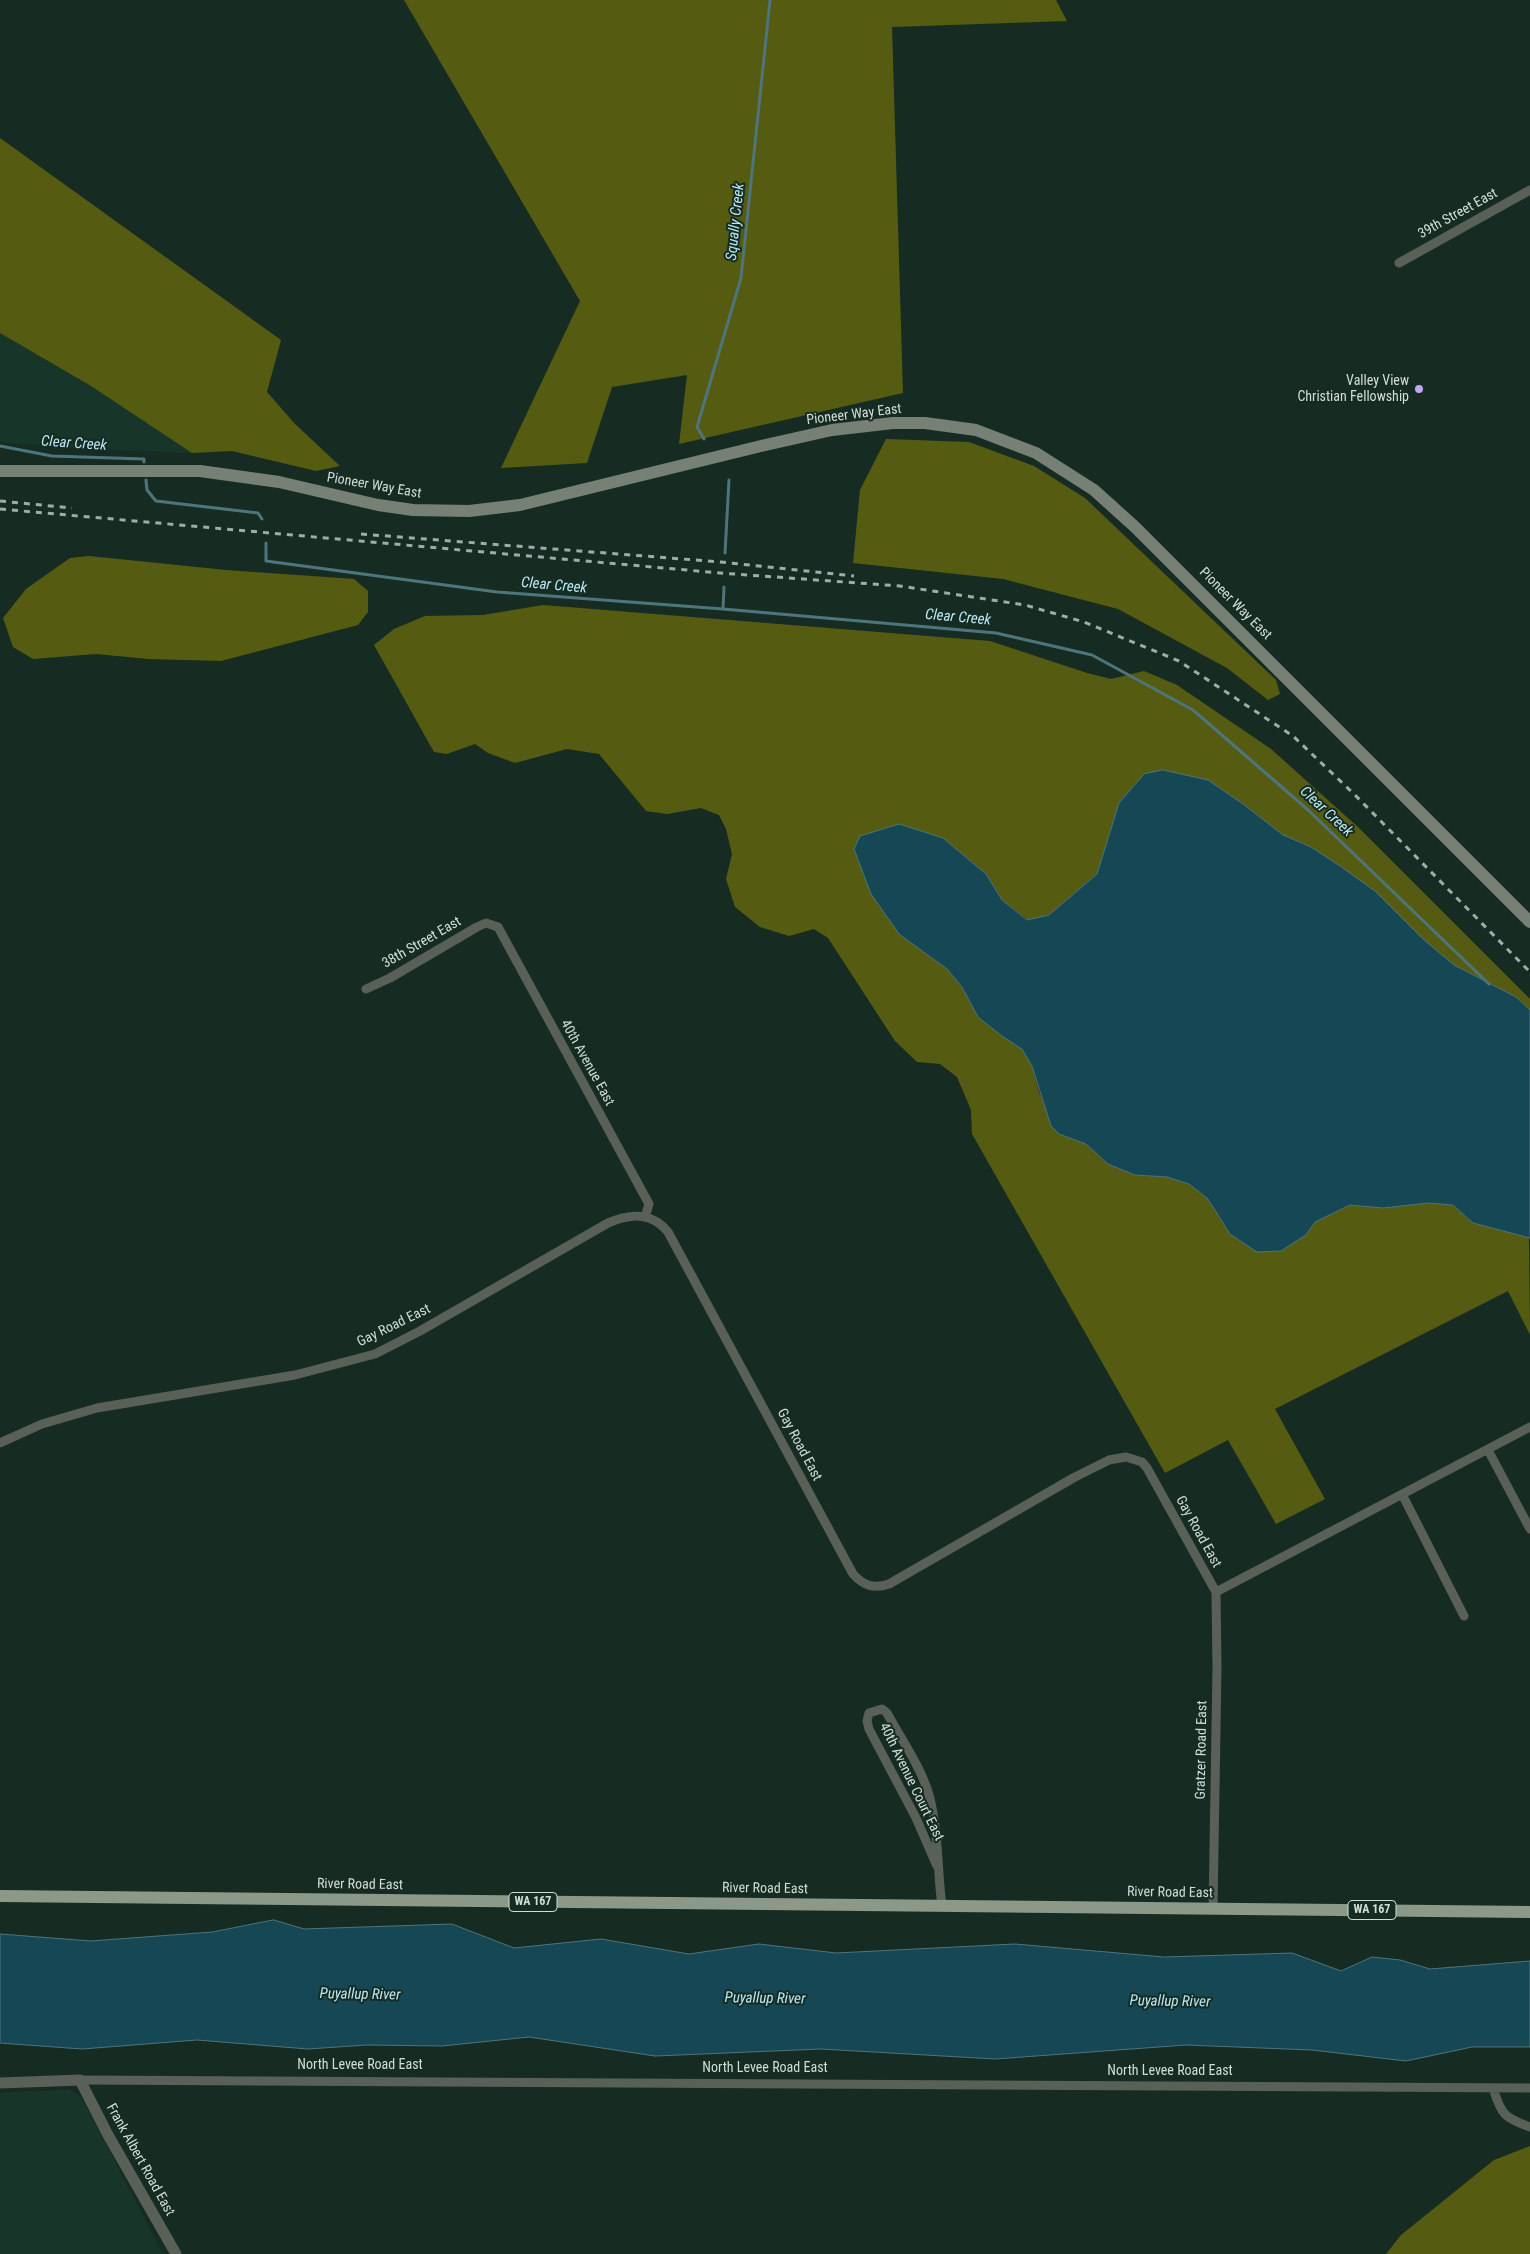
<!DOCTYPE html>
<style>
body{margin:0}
canvas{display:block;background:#162c23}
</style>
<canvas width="1530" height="2254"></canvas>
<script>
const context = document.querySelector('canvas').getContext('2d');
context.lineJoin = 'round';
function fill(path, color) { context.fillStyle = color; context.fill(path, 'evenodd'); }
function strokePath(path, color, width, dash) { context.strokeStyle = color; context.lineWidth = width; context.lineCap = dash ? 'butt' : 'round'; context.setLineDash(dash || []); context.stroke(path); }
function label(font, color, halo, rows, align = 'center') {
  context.font = font + ' "Roboto Condensed",sans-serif'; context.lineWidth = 4; context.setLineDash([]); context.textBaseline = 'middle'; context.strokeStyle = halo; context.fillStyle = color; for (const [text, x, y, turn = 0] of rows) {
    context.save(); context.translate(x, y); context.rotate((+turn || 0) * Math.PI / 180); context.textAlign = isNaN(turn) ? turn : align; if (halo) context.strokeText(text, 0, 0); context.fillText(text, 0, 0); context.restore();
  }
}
fill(new Path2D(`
 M 0,333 L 91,386 L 192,453 L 72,448 L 0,442 Z
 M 69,2089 L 82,2098 L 163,2254 L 0,2254 L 0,2093 Z`), '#173529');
fill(new Path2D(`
 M 404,0 L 1056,0 L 1067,21 L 892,27 L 903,393 L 679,444 L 687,375 L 612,387 L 587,463 L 501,468 L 580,301 Z
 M 0,138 L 281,340 L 267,392 L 295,424 L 340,466 L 316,471 L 232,451 L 192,453 L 91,386 L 0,333 Z
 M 886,439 L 969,442 L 1034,466 L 1085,498 L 1276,680 L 1280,694 L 1268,700 L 1227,668 L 1118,609 L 1003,579 L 853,563 L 860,490 Z
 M 89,556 L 226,570 L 354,579 L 368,591 L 368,612 L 358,625 L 221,661 L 149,659 L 96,654 L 33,659 L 13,647 L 3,618 L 26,589 L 70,558 Z
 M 543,605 L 990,641 L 1087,673 L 1111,679 L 1144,671 L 1177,685 L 1271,749 L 1359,828 L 1530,999 L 1530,1010 L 1516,997 L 1454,965 L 1311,847 L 1283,835 L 1243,804 L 1119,803 L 1097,874 L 1049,915 L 1028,920 L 1002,900 L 986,874 L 899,934 L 947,969 L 962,987 L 978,1017 L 1002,1036 L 1022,1049 L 1032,1066 L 1039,1092 L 1059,1134 L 1086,1144 L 1108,1164 L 1135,1175 L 1167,1177 L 1189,1184 L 1208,1199 L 1230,1234 L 1306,1235 L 1315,1222 L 1350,1205 L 1383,1208 L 1428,1203 L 1453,1205 L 1473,1223 L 1529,1237 L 1530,1335 L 1508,1291 L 1275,1409 L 1325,1499 L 1276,1524 L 1228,1440 L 1165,1473 L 972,1134 L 971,1110 L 957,1077 L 940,1064 L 917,1062 L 895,1041 L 828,938 L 814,929 L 789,936 L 760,927 L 735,907 L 726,879 L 732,854 L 726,829 L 719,815 L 701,808 L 667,814 L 646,811 L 599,754 L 567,749 L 515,763 L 488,753 L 475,744 L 447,754 L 434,752 L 374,645 L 394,629 L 425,616 L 483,615 Z
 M 1530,2146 L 1530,2254 L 1386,2254 L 1401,2235 L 1494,2160 Z`), '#565b12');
const water = new Path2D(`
 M 1163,770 L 1208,780 L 1243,804 L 1283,835 L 1311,847 L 1340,866 L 1375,891 L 1423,939 L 1454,965 L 1516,997 L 1530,1010 L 1530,1238 L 1473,1223 L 1453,1205 L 1428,1203 L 1383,1208 L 1350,1205 L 1315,1222 L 1306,1235 L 1281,1251 L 1257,1252 L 1230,1234 L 1208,1199 L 1189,1184 L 1167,1177 L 1135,1175 L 1108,1164 L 1086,1144 L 1059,1134 L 1051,1126 L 1032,1066 L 1022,1049 L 1002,1036 L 978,1017 L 962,987 L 947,969 L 899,934 L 871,894 L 854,849 L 860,836 L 899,824 L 943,838 L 986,874 L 1002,900 L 1027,920 L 1049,915 L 1097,874 L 1119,803 L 1144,774 Z
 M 274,1920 L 304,1929 L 452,1924 L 514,1948 L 601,1939 L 689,1954 L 759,1944 L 836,1953 L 1015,1944 L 1164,1957 L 1292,1953 L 1341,1971 L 1372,1957 L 1400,1960 L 1430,1969 L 1530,1961 L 1530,2047 L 1472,2047 L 1406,2061 L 1312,2050 L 1186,2045 L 995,2059 L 821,2049 L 655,2056 L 529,2037 L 442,2046 L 367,2045 L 308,2049 L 197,2040 L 82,2049 L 0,2043 L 0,1934 L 91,1941 L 212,1932 Z`);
fill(water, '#164754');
strokePath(water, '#4e747c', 1);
strokePath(new Path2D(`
 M 704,439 L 697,427 L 741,278 L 770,0
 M 0,446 L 52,456 L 144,459 L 144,462
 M 146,480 L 147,490 L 156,501 L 258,513 L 262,519
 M 266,543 L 266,561 L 497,592 L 723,609 L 996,633 L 1092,655 L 1193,710 L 1307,809 L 1489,984
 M 725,553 L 729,480
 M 723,609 L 724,587`), '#4e747c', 3);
strokePath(new Path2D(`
 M 1399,263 L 1530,190
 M 366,989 L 390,978 L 477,927 L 486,923 L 498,927 L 649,1204 L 645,1217
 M 0,1443 L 42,1424 L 97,1408 L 295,1375 L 375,1354 L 420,1331 L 608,1223 C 631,1213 652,1212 668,1232 L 853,1574 C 864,1586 874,1589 889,1584 L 1075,1477 L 1109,1460 L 1126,1457 L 1142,1462 L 1147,1468 L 1216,1592 L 1530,1427
 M 1488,1450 L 1530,1529
 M 1403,1496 L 1464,1616
 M 937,1866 L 916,1818 L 869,1729 L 867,1721 L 869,1713 L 882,1709 L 887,1713 C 901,1739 921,1767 929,1795 C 939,1832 937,1869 942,1906
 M 1213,1909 L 1217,1668 L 1216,1592
 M 80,2080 L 1530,2088
 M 1493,2088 C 1501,2114 1504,2118 1530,2127`), '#596058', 9);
strokePath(new Path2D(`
 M 0,2083 L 80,2080 L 108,2135 L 176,2254`), '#596058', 11);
strokePath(new Path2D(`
 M 0,471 L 200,471 L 279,482 L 378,505 L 413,510 L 469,511 L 520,505 L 761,446 L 832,430 L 893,423 L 925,423 L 976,430 L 1036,453 L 1094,490 L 1135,527 L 1530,922`), '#768074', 12);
strokePath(new Path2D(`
 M 0,1896 L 1530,1912`), '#8c9989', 12);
strokePath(new Path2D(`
 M 0,501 L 72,508
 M 0,509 L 720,573 L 900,586 L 1025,605 L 1084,622 L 1179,661 L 1293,736 L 1355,795 L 1530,972
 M 361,534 L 721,562 L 854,576`), '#9eada7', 3, [6, 6]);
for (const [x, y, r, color] of [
 [1419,389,5,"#bfa9f4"]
]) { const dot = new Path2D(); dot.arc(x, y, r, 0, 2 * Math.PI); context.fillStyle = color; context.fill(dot); strokePath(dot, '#162c23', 2); }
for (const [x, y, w] of [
 [533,1902,48],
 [1372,1910,48]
]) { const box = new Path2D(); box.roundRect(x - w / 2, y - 9.5, w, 19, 4); context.fillStyle = '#162c23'; context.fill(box); strokePath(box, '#d1ded8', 1); }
label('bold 12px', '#d1ded8', null, [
 ["WA 167",533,1902],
 ["WA 167",1372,1910]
]);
label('14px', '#d1ded8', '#162c23', [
 ["39th Street East",1458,214,-29],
 ["Pioneer Way East",854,415,-7],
 ["Pioneer Way East",374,486,10],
 ["Pioneer Way East",1235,604,45],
 ["38th Street East",422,943,-30],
 ["40th Avenue East",587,1063,61],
 ["Gay Road East",394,1326,-26],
 ["Gay Road East",799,1445,62],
 ["Gay Road East",1198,1532,61],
 ["Gratzer Road East",1202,1750,-89],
 ["40th Avenue Court East",911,1782,64],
 ["River Road East",360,1885,1],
 ["River Road East",765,1889,1],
 ["River Road East",1170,1893,1],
 ["North Levee Road East",360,2065],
 ["North Levee Road East",765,2068],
 ["North Levee Road East",1170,2071],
 ["Frank Albert Road East",140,2160,61]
]);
label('14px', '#d1ded8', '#162c23', [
 ["Valley View",1409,381],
 ["Christian Fellowship",1409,397]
], 'right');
label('italic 15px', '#bbe7f4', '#162c23', [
 ["Squally Creek",736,222,-84],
 ["Clear Creek",74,444,4],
 ["Clear Creek",554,586,5],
 ["Clear Creek",958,618,5],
 ["Clear Creek",1326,812,43],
 ["Puyallup River",360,1995,1],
 ["Puyallup River",765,1999,1],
 ["Puyallup River",1170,2002,1]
]);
</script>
